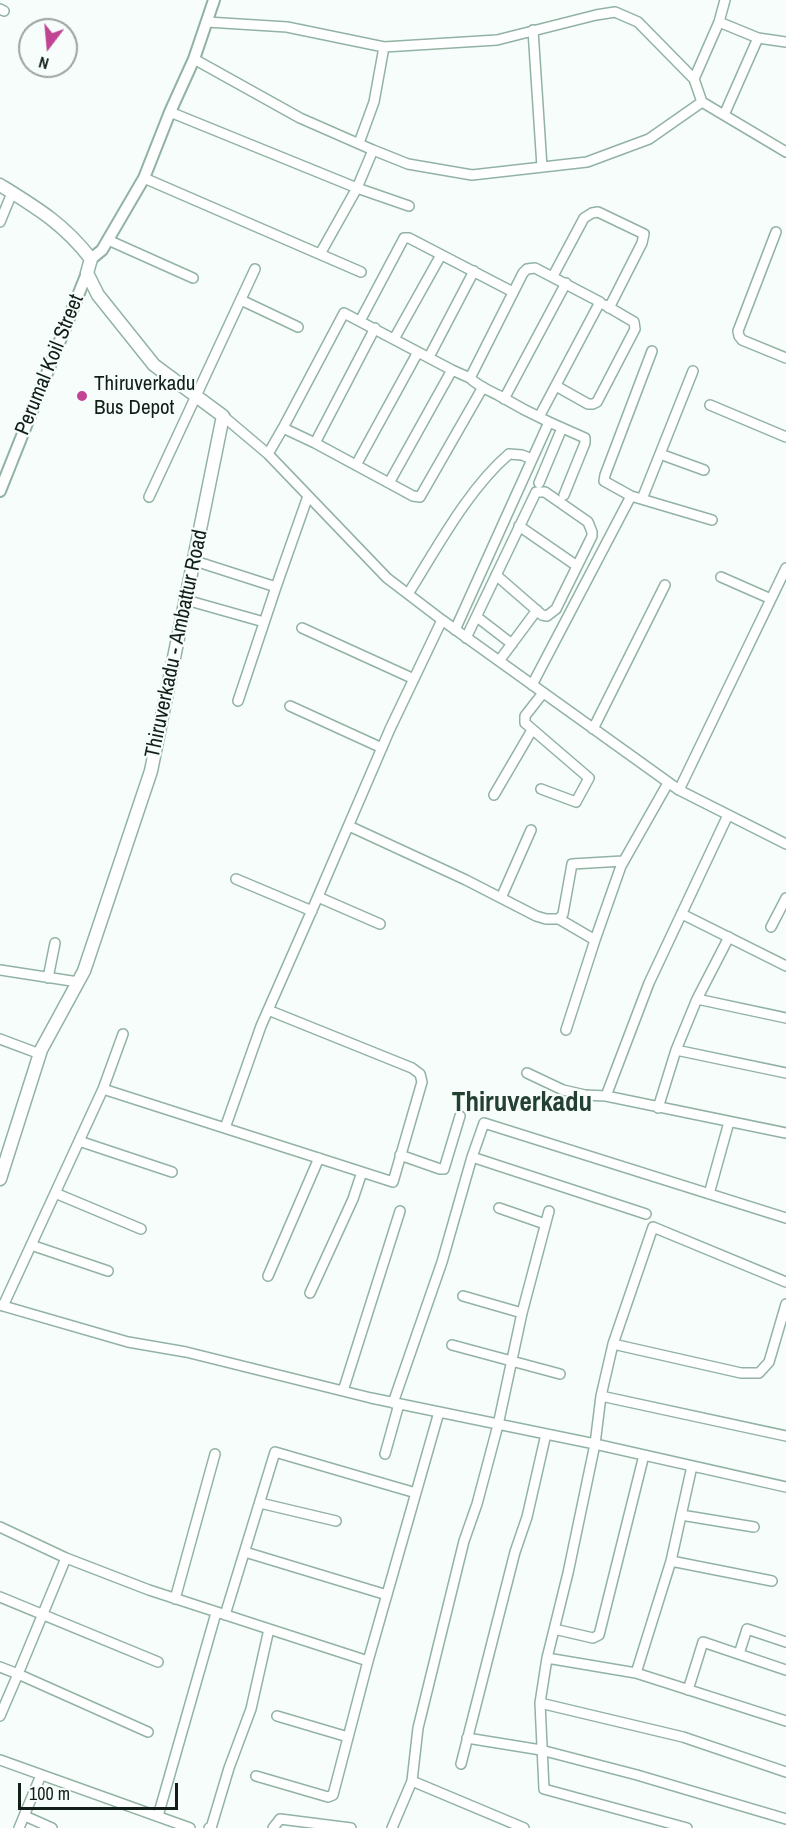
<!DOCTYPE html>
<style>
body{margin:0}
#map{position:relative;width:786px;height:1828px;overflow:hidden;background:#f7fdfa;font-family:"Archivo Narrow",sans-serif}
canvas{display:block}
.north{position:absolute;left:18px;top:18px;width:60px;height:60px;box-sizing:border-box;background:#f7fdfa;border:2px solid #9ba4a0;border-radius:50%;rotate:196deg;font-size:16px;font-weight:700;line-height:24px;text-align:center;color:#121f19}
.north::after{content:'';display:block;margin:auto;width:21px;height:27px;background:#c14494;clip-path:polygon(50% 0,100% 100%,50% 72%,0 100%)}
.scale{position:absolute;left:18px;top:1783px;width:160px;height:27px;box-sizing:border-box;border:3px solid #121f19;border-top:0;padding-left:8px;font-size:18px;line-height:21px;white-space:nowrap;color:#121f19;-webkit-text-stroke:4px #f7fdfa;paint-order:stroke}
</style>
<div id="map">
<canvas width="786" height="1828"></canvas>
<div class="north">N</div>
<div class="scale">100 m</div>
</div>
<script>
const context = document.querySelector('canvas').getContext('2d');
context.lineJoin = 'round';
function strokePath(path, color, width, dash) { context.strokeStyle = color; context.lineWidth = width; context.lineCap = dash ? 'butt' : 'round'; context.setLineDash(dash || []); context.stroke(path); }
function label(font, color, halo, rows, align = 'center') {
  context.font = font + ' "Archivo Narrow",sans-serif'; context.lineWidth = 4.5; context.setLineDash([]); context.textBaseline = 'middle'; context.strokeStyle = halo; context.fillStyle = color; for (const [text, x, y, turn = 0] of rows) {
    context.save(); context.translate(x, y); context.rotate((+turn || 0) * Math.PI / 180); context.textAlign = isNaN(turn) ? turn : align; if (halo) context.strokeText(text, 0, 0); context.fillText(text, 0, 0); context.restore();
  }
}
const minor = new Path2D(`
 M 0,9 L 4,11
 M 207,22 L 287,27 L 384,47 L 497,40 L 596,15 L 615,12 L 638,22 L 694,79 L 702,102
 M 719,22 L 758,38 L 786,42
 M 533,30 L 542,167
 M 194,59 L 300,118 L 373,150 L 408,164 L 472,175 L 587,162 L 649,139 L 702,102 L 786,152
 M 694,79 L 719,22 L 725,0
 M 170,112 L 357,188 L 320,254
 M 724,115 L 758,38
 M 359,143 L 374,102 L 384,47
 M 373,150 L 357,188 L 409,206
 M 144,178 L 361,272
 M 0,222 L 12,193
 M 776,232 L 738,331 L 739,336 L 742,340 L 786,358
 M 108,240 L 193,278
 M 553,276 L 584,218 L 592,213 L 598,212 L 644,234 L 642,243 L 609,308
 M 241,300 L 298,327
 M 360,321 L 404,238 L 409,238 L 513,292
 M 394,339 L 441,255
 M 652,351 L 605,475 L 604,481 L 631,496 L 712,520
 M 429,357 L 474,271
 M 556,386 L 588,404 L 593,404 L 597,402 L 635,329 L 634,322 L 605,305
 M 504,399 L 566,283
 M 710,405 L 786,437
 M 223,416 L 268,454 L 387,578 L 442,620 L 679,790 L 786,844
 M 549,422 L 585,438 L 585,443 L 564,495
 M 283,428 L 315,443 L 413,496 L 420,497 L 483,387
 M 315,443 L 375,328
 M 268,454 L 283,428 L 344,313 L 452,370 L 470,378
 M 660,454 L 704,470
 M 356,465 L 418,352
 M 389,483 L 452,370
 M 539,483 L 562,428
 M 149,497 L 255,269
 M 642,499 L 693,371
 M 519,526 L 577,566
 M 195,561 L 276,587 L 238,701
 M 721,577 L 771,599
 M 276,587 L 308,496
 M 408,594 C 437,548 468,489 509,454 L 522,455 L 532,459
 M 186,600 L 264,622
 M 477,617 L 512,644
 M 302,628 L 414,679
 M 455,630 L 549,422 C 532,414 515,405 498,395 C 488,390 478,386 470,378 L 523,273 L 527,269 L 535,268 L 600,302 L 539,417
 M 466,638 L 536,492 L 545,492 L 588,522 L 592,532 L 592,536 L 556,609 L 547,616 L 542,615 L 496,575
 M 499,661 L 537,610
 M 532,685 L 631,496
 M 290,706 L 382,748
 M 593,729 L 665,585
 M 541,789 L 576,802 L 589,778 L 525,723 L 525,716 L 543,693
 M 679,790 L 786,568
 M 494,795 L 532,730
 M 728,815 L 649,983 L 606,1096 L 786,1133
 M 349,826 L 466,880 L 536,916 L 546,919 L 559,919 L 563,914 L 572,864 L 623,861
 M 236,879 L 312,911
 M 318,897 L 380,924
 M 501,898 L 531,830
 M 682,914 L 786,966
 M 559,919 L 595,940 L 621,866 L 668,783
 M 771,927 L 786,898
 M 0,970 L 78,982
 M 48,978 L 55,943
 M 697,999 L 786,1018
 M 566,1030 L 595,940
 M 0,1039 L 40,1054
 M 676,1050 L 786,1073
 M 527,1073 L 563,1090 L 585,1095 L 606,1096
 M 103,1089 L 123,1034
 M 658,1108 L 676,1050 L 697,999 L 729,937
 M 225,1128 L 261,1026 L 316,901 L 390,729 L 442,620
 M 79,1141 L 172,1172
 M 400,1155 L 440,1169 L 444,1169 L 460,1116
 M 472,1157 L 646,1214
 M 55,1193 L 141,1229
 M 709,1194 L 729,1122
 M 499,1208 L 545,1224
 M 31,1245 L 108,1271
 M 268,1276 L 319,1158
 M 310,1293 L 353,1199 L 362,1172
 M 463,1296 L 522,1313
 M 0,1305 L 128,1342 L 186,1352 L 371,1398 L 595,1444 L 786,1487
 M 3,1306 L 103,1089 L 393,1182 L 422,1082 L 420,1074 L 412,1068 L 268,1010
 M 613,1344 L 741,1373 L 759,1373 L 769,1362 L 786,1304
 M 452,1345 L 560,1374
 M 343,1391 L 400,1211
 M 601,1396 L 786,1436
 M 393,1403 L 442,1262 L 472,1157 L 484,1123 L 786,1218
 M 385,1454 L 399,1404
 M 692,1466 L 671,1561 L 772,1581
 M 260,1503 L 336,1521
 M 681,1515 L 754,1527
 M 0,1527 L 66,1558 L 149,1590 L 269,1629 L 251,1709 L 229,1768 L 211,1828 L 209,1828
 M 245,1552 L 387,1595
 M 0,1597 L 158,1662
 M 175,1599 L 215,1454
 M 225,1615 L 275,1452 L 416,1493
 M 269,1629 L 368,1661 L 439,1412
 M 554,1629 L 593,1638 L 599,1635 L 644,1455
 M 739,1654 L 747,1629 L 786,1642
 M 547,1658 L 636,1673 L 786,1721
 M 0,1667 L 18,1674 L 66,1558
 M 636,1673 L 671,1561
 M 688,1690 L 703,1642 L 786,1670
 M 540,1703 L 683,1737 L 786,1772
 M 0,1716 L 18,1674 L 148,1732
 M 277,1716 L 348,1737
 M 467,1738 L 541,1750 L 637,1775 L 786,1819
 M 0,1760 L 190,1828
 M 461,1764 L 515,1552 L 527,1517 L 546,1434
 M 256,1776 L 328,1797 L 333,1795 L 368,1661
 M 412,1781 L 418,1728 L 464,1541 L 477,1504 L 498,1425 L 522,1313 L 549,1211
 M 25,1816 L 52,1828
 M 158,1816 L 216,1613
 M 19,1828 L 41,1775
 M 273,1828 L 280,1819 L 351,1828
 M 392,1828 L 412,1781 L 524,1828
 M 687,1828 L 544,1789 L 540,1703 L 547,1658 L 568,1573 L 595,1444 L 601,1396 L 613,1344 L 653,1227 L 786,1282`);
const tertiary = new Path2D(`
 M 91,259 L 102,250 L 144,178 L 170,112 L 194,59 L 214,0
 M 0,491 L 87,273`);
const secondary = new Path2D(`
 M 0,185 C 37,208 64,224 91,259 L 87,273 L 98,295 L 154,365 L 223,416 L 151,771 L 84,971 L 41,1050 L 0,1179`);
strokePath(minor, '#92b3a3', 12);
strokePath(tertiary, '#92b3a3', 14);
strokePath(secondary, '#92b3a3', 15);
strokePath(minor, '#fff', 9);
strokePath(tertiary, '#fff', 10);
strokePath(secondary, '#fff', 12);
for (const [x, y, r, color] of [
 [82,396,6,"#c14494"]
]) { const dot = new Path2D(); dot.arc(x, y, r, 0, 2 * Math.PI); context.fillStyle = color; context.fill(dot); strokePath(dot, '#f7fdfa', 2); }
label('21px', '#121f19', '#f7fdfa', [
 ["Perumal Koil Street",50,365,-68],
 ["Thiruverkadu - Ambattur Road",177,644,-78]
]);
label('21px', '#121f19', '#f7fdfa', [
 ["Thiruverkadu",94,384],
 ["Bus Depot",94,408]
], 'left');
label('bold 27px', '#234033', '#f7fdfa', [
 ["Thiruverkadu",522,1104]
]);
</script>
